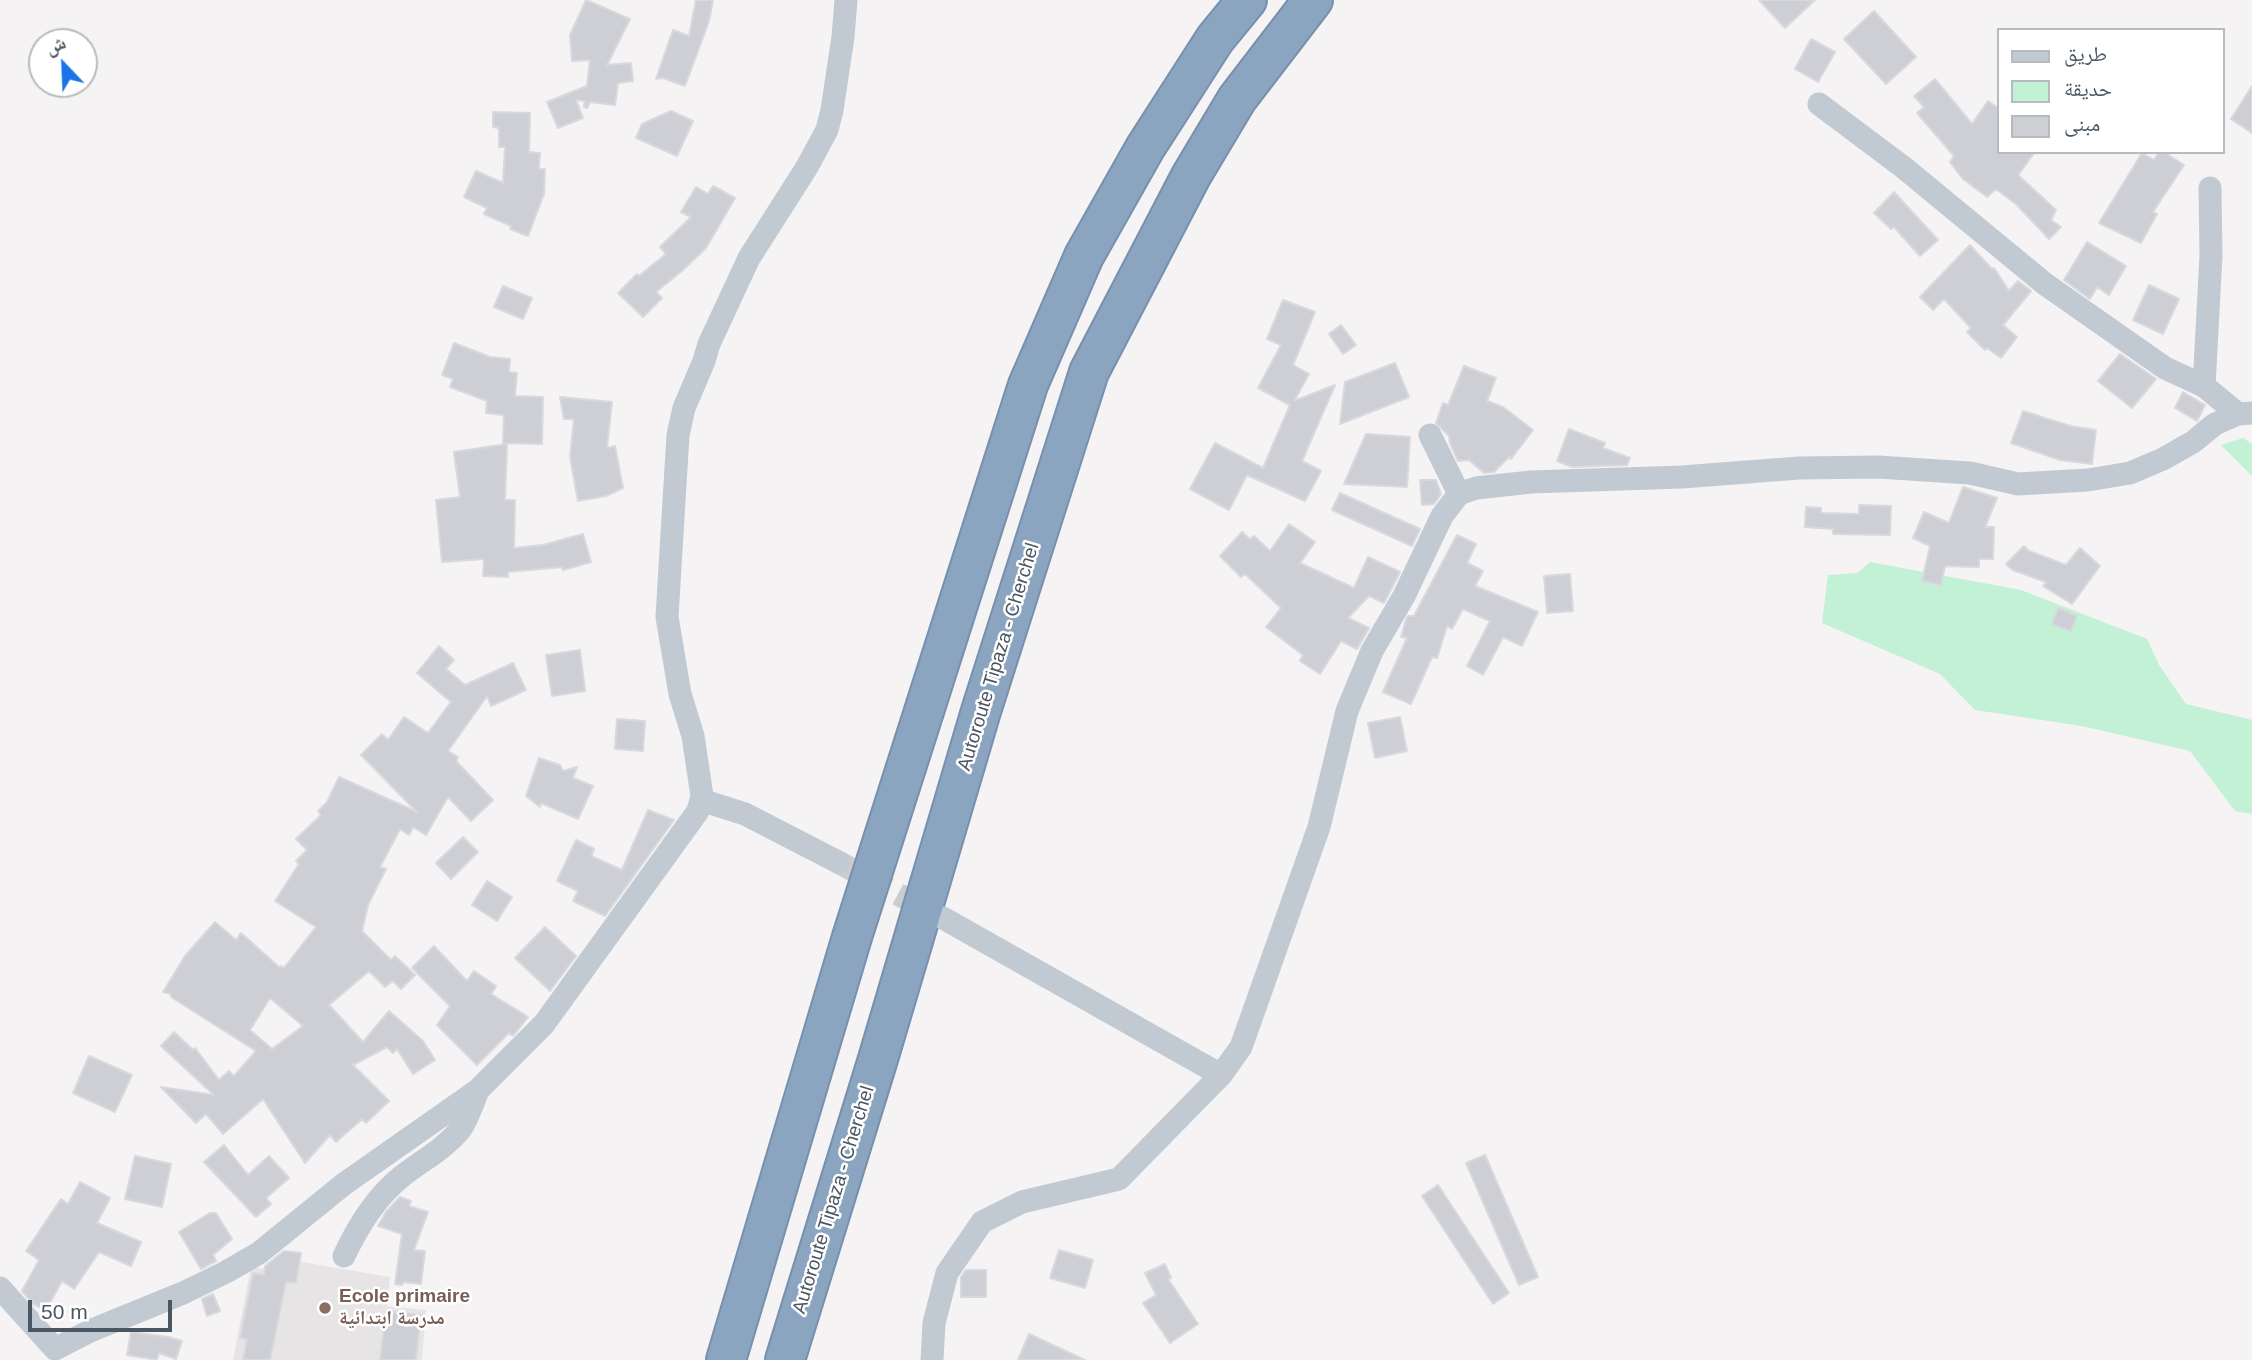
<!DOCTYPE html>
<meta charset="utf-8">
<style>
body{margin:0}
#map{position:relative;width:2252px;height:1360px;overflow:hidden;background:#f5f3f3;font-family:Arial,"Noto Naskh Arabic",sans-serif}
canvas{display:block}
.legend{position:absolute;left:1997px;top:28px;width:228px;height:126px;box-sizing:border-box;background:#fff;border:2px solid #b7bbc0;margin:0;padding:9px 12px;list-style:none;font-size:21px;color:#4a5661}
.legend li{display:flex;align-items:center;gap:14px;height:35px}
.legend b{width:35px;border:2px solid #b7bbc0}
.north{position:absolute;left:28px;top:28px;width:70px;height:70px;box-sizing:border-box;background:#fff;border:2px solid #b7bbc0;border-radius:50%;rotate:337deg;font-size:19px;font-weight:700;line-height:28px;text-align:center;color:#4a5661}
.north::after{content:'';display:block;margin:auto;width:24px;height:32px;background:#1a73e8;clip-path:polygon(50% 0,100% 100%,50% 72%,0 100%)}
.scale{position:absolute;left:28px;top:1300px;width:144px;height:32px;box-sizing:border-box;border:4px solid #4a5661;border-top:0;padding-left:9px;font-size:21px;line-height:24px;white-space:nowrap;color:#4a5661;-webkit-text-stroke:5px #fff;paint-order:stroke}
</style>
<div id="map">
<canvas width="2252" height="1360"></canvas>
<ul class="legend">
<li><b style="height:9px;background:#c1cad2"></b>طريق</li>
<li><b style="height:19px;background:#c3f1d5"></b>حديقة</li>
<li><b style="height:19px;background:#cdcfd5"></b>مبنى</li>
</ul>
<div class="north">ش</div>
<div class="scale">50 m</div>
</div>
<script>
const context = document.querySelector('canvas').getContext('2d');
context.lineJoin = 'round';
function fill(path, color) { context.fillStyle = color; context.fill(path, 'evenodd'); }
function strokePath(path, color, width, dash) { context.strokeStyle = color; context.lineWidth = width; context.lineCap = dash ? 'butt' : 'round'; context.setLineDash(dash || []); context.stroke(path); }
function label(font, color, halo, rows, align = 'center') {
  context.font = font + ' Arial,"Noto Naskh Arabic",sans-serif'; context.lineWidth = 5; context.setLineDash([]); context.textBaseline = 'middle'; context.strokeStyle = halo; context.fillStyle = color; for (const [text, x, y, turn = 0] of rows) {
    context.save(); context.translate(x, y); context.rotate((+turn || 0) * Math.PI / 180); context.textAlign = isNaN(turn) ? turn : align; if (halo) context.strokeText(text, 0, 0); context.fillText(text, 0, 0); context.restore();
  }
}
fill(new Path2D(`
 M 279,1258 L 390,1277 L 387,1306 L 426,1310 L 422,1360 L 233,1360 L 251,1267 L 264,1269 Z`), '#e6e4e5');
fill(new Path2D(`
 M 2243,438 L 2252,444 L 2252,476 L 2221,445 Z
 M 1870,562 L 2021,590 L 2147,639 L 2159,665 L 2186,704 L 2252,720 L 2252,814 L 2235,811 L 2190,751 L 2082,726 L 1975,710 L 1940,674 L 1822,623 L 1828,575 L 1857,573 Z`), '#c3f1d5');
const building = new Path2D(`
 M 586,0 L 630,19 L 607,65 L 631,63 L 633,81 L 618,83 L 615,105 L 590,102 L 587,108 L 584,107 L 585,101 L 576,100 L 583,118 L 558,128 L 547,102 L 587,86 L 590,60 L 572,61 L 570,35 Z
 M 696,0 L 713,0 L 709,21 L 685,86 L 663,78 L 656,79 L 673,30 L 689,36 Z
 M 1759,0 L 1815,0 L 1785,28 Z
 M 1874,11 L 1916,57 L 1886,84 L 1844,39 Z
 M 1811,39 L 1835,52 L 1818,82 L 1795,69 Z
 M 1935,79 L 1972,124 L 1988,101 L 1998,108 L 1998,152 L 2035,152 L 2018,175 L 2056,210 L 2051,220 L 2061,227 L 2049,239 L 2016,204 L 1996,189 L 1987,197 L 1963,179 L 1950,162 L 1954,156 L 1917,113 L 1924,107 L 1914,96 Z
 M 2252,86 L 2252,133 L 2231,119 Z
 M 671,111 L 693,121 L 677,156 L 636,138 L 642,124 Z
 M 493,112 L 530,113 L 529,152 L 540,153 L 539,169 L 545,169 L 544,194 L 528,236 L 510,229 L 511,226 L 484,214 L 487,208 L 464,197 L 476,171 L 503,183 L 505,147 L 499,147 L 499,128 L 493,127 Z
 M 2159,152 L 2164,152 L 2184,165 L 2153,212 L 2157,214 L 2141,243 L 2099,223 L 2142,153 L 2154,160 Z
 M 713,186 L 735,198 L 706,248 L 683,270 L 656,292 L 662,298 L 643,317 L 618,293 L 637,274 L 639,276 L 666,254 L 660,247 L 691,217 L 681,212 L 696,187 L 708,194 Z
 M 1894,192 L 1938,240 L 1920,256 L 1894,227 L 1891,229 L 1874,213 Z
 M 2087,242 L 2126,266 L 2109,295 L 2097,287 L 2090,299 L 2064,280 Z
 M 1970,245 L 1992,269 L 1994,268 L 2009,291 L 2018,281 L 2031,291 L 2003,325 L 2017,337 L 2001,358 L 1987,348 L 1985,350 L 1967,332 L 1971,328 L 1944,299 L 1933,310 L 1920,297 Z
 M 2149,285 L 2179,299 L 2163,334 L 2133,320 Z
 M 503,286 L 532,298 L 523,319 L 494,307 Z
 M 1283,300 L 1315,312 L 1293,365 L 1309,374 L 1294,401 L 1335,385 L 1302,461 L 1321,471 L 1305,501 L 1247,475 L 1229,510 L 1190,489 L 1215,443 L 1263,468 L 1290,405 L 1258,388 L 1281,345 L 1267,339 Z
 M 1341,325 L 1356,345 L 1343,354 L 1329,334 Z
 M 454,343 L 490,357 L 510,359 L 509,372 L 517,373 L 515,396 L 543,397 L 542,444 L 503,443 L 504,415 L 486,413 L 487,401 L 450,387 L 453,379 L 442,375 Z
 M 2120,354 L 2156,379 L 2132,408 L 2098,381 Z
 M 1395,363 L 1409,397 L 1340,424 L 1345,382 Z
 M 1464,366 L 1496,378 L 1487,401 L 1503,407 L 1533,430 L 1511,459 L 1509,457 L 1494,472 L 1484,473 L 1469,460 L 1458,461 L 1450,443 L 1449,436 L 1436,423 L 1443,403 L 1448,405 Z
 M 2183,392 L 2205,405 L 2197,421 L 2175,408 Z
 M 560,397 L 612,402 L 607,448 L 615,446 L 623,488 L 606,496 L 578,501 L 570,457 L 574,419 L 564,419 Z
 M 2023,411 L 2070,426 L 2096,430 L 2092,464 L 2060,460 L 2011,443 Z
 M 1569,429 L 1605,443 L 1603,448 L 1630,458 L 1627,465 L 1572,467 L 1557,461 Z
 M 1366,434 L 1410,437 L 1407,487 L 1344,484 Z
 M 507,444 L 505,500 L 515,500 L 514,548 L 543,545 L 583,534 L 591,562 L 563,570 L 562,567 L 508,572 L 508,577 L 483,576 L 484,559 L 442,562 L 436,500 L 460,497 L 454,452 Z
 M 1420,480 L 1436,480 L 1441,494 L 1434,504 L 1422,505 Z
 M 1963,487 L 1997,498 L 1985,527 L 1994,527 L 1993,559 L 1979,559 L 1979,567 L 1945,566 L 1941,585 L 1922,581 L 1930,546 L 1913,538 L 1924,512 L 1949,523 Z
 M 1340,493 L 1420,529 L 1412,546 L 1332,510 Z
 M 1859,505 L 1891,506 L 1890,535 L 1833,534 L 1833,529 L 1805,527 L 1806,507 L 1821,508 L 1821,513 L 1859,514 Z
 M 1289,524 L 1315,542 L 1300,563 L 1354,588 L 1368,557 L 1400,572 L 1384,603 L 1369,596 L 1348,618 L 1369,628 L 1357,649 L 1341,641 L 1320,674 L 1300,661 L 1303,655 L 1266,627 L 1281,608 L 1245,574 L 1241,577 L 1220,556 L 1242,532 L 1250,539 L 1254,536 L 1270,551 Z
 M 1457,535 L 1476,544 L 1467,563 L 1483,571 L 1475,586 L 1538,612 L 1522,646 L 1503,637 L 1483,675 L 1467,666 L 1490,621 L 1463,609 L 1452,629 L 1447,626 L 1437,658 L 1432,657 L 1411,704 L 1383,692 L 1407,638 L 1401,637 L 1406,620 L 1408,616 L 1414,616 Z
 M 2024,546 L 2029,551 L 2066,565 L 2080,548 L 2100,566 L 2072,604 L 2043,586 L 2046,582 L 2013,570 L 2006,564 Z
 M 1570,574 L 1573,611 L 1547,613 L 1544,576 Z
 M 2058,608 L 2077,616 L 2071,631 L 2052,624 Z
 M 439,646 L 454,660 L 446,669 L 465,685 L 513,663 L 526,690 L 491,706 L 487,696 L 448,751 L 458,757 L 456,761 L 493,800 L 471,821 L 448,797 L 426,835 L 413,827 L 409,835 L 400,829 L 380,867 L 386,869 L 368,905 L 362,931 L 391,960 L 395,956 L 415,975 L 401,989 L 393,981 L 385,987 L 369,971 L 329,1005 L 363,1042 L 389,1011 L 423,1041 L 435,1060 L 413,1074 L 397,1049 L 393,1053 L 387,1047 L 353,1065 L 389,1101 L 366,1123 L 362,1119 L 336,1142 L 330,1135 L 305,1163 L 263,1099 L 223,1134 L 206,1114 L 196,1123 L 161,1087 L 214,1095 L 161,1046 L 174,1032 L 193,1050 L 195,1048 L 219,1080 L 229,1071 L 234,1076 L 256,1051 L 171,997 L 171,994 L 163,992 L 185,956 L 215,922 L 236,940 L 241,933 L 280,968 L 281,966 L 284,968 L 316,927 L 275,901 L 299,864 L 296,861 L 307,850 L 296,839 L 321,815 L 318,811 L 327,802 L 339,777 L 417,812 L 361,755 L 382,734 L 388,740 L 404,717 L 428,733 L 451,702 L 417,673 ZM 270,998 L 303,1026 L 272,1049 L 250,1030 Z
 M 580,650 L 585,691 L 552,696 L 546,655 Z
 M 1400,717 L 1407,751 L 1375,758 L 1368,723 Z
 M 617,719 L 645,721 L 643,751 L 615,749 Z
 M 539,758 L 560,765 L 563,771 L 577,767 L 573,778 L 593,786 L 578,819 L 541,803 L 540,807 L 526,796 Z
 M 648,810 L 674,820 L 605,916 L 573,901 L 578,891 L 557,881 L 576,840 L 594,849 L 591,856 L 622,870 Z
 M 463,837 L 478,852 L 451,879 L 436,863 Z
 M 487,881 L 512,897 L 497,921 L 472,905 Z
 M 545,927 L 576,956 L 550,991 L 515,958 Z
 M 434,946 L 467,981 L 474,971 L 496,986 L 491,994 L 528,1017 L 513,1036 L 509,1033 L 477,1065 L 437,1025 L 450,1006 L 412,968 Z
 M 89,1056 L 132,1075 L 115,1112 L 73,1093 Z
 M 224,1145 L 248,1175 L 269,1156 L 289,1178 L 266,1198 L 271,1204 L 256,1217 L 204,1162 Z
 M 1485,1155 L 1538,1277 L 1519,1285 L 1466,1163 Z
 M 135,1156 L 171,1164 L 162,1207 L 125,1199 Z
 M 80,1182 L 110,1198 L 97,1223 L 141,1242 L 131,1266 L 99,1252 L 74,1289 L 62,1281 L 46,1310 L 33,1304 L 22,1291 L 39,1260 L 26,1251 L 61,1199 L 68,1204 Z
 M 1438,1185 L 1509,1293 L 1493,1304 L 1422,1196 Z
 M 400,1197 L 411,1201 L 409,1206 L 428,1212 L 414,1250 L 425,1251 L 421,1284 L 404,1282 L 402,1285 L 395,1284 L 402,1234 L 378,1226 L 386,1212 Z
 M 210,1213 L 216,1213 L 232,1239 L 213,1255 L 216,1261 L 201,1269 L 179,1232 Z
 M 1059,1250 L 1093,1260 L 1085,1288 L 1050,1278 Z
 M 284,1251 L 301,1253 L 296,1283 L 286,1282 L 270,1360 L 243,1360 L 247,1339 L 240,1338 L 253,1273 L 264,1275 L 265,1266 Z
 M 1165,1264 L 1171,1278 L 1168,1279 L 1198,1324 L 1170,1343 L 1143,1303 L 1156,1295 L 1145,1273 Z
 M 966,1270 L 986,1270 L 986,1297 L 961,1297 L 961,1277 Z
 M 213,1294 L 220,1311 L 207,1316 L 202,1299 Z
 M 386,1311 L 421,1315 L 416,1360 L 380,1360 Z
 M 131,1332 L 168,1337 L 182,1341 L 176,1359 L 159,1353 L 157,1360 L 127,1355 Z
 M 1029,1334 L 1085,1360 L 1018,1360 Z`);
fill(building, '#cdcfd5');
strokePath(building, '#d7d9de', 2);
strokePath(new Path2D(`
 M 838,862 L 931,912`), '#caccce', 23, [23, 11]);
const motorway = new Path2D(`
 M 726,1360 L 852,937 L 1028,385 L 1084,256 L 1145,148 L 1215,39 L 1247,0
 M 785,1360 L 878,1059 L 981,711 L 1089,372 L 1191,176 L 1237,99 L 1313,0`);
strokePath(motorway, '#7690ad', 42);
strokePath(new Path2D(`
 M 1819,104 L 1903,167 L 2045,284 L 2165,368 L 2204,386 L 2238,414
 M 2204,386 L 2211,255 L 2210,188
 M 1430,435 L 1459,494
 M 701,800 L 745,814 L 838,862
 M 943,918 L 1221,1075
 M 344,1256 C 358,1226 375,1198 401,1177 C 421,1161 443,1150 460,1130 C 468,1119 473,1103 478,1090
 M 0,1288 L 55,1349
 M 55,1349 L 90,1331 L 183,1293 L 226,1272 L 259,1253 L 344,1184 L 478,1090 L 544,1024 L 698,811 L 702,796 L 693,736 L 680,694 L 667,617 L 678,435 L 684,408 L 704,361 L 709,344 L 749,258 L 807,167 L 827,130 L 832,110 L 843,37 L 846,0
 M 932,1360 L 934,1323 L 947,1273 L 982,1222 L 1022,1202 L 1119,1179 L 1221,1075 L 1241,1047 L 1319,827 L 1347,711 L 1372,651 L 1404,596 L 1442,516 L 1459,494 L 1476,488 L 1531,482 L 1682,477 L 1799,468 L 1878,467 L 1970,473 L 2018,484 L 2088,480 L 2130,473 L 2163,459 L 2193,442 L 2215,424 L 2238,414 L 2252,413`), '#c1cad2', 23);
strokePath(motorway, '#8ba5c1', 38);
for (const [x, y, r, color] of [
 [325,1308,7,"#8d6e63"]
]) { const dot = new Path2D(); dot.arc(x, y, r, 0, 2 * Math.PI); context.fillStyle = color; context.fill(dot); strokePath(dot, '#fff', 2.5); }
label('19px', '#4a5661', '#fff', [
 ["Autoroute Tipaza - Cherchel",999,657,-73],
 ["Autoroute Tipaza - Cherchel",834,1200,-73]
]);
label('bold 19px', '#785e54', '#fff', [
 ["Ecole primaire",339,1297],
 ["مدرسة ابتدائية",339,1319]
], 'left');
</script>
